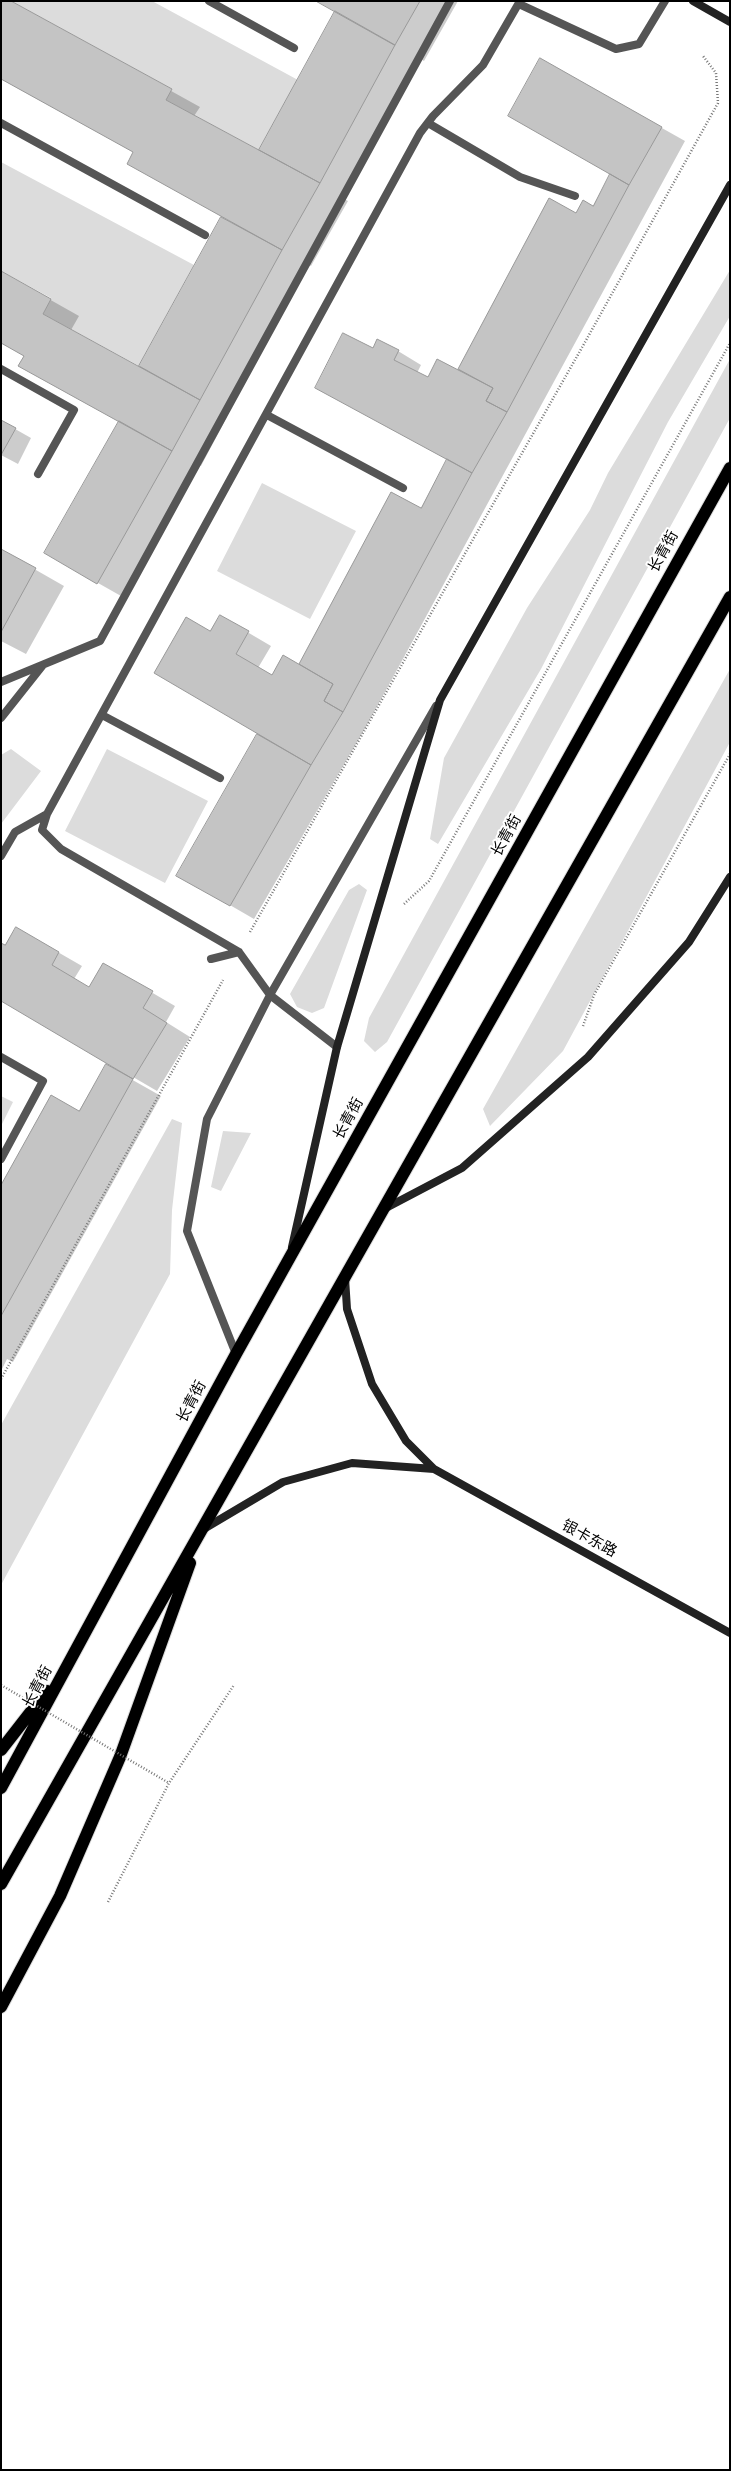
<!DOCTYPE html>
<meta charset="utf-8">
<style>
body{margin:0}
#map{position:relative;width:731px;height:2471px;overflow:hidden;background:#fff;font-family:Signika,sans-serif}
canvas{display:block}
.frame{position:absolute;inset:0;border:2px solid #000;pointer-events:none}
</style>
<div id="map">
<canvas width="731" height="2471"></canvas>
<div class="frame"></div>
</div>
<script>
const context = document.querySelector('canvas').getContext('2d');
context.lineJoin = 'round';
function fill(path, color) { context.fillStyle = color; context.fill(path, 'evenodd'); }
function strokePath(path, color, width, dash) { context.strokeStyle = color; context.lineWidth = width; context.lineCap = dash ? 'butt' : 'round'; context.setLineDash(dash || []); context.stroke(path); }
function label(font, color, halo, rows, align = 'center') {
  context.font = font + ' Signika,"Noto Sans SC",sans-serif'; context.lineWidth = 4; context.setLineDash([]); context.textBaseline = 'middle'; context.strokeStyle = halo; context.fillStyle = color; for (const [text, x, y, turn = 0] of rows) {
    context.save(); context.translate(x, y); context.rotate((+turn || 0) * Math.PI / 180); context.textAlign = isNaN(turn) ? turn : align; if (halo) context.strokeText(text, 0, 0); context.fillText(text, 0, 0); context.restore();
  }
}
fill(new Path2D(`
 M 11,1 L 152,1 L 298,80 L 259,150 L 166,100 L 172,89 Z
 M 1,162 L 194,265 L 139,366 L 43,314 L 51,298 L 1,271 Z
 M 730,270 L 730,316 L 668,422 L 541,669 L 438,844 L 430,839 L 444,758 L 527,608 L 590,510 L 608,473 Z
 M 730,359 L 730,418 L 387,1042 L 375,1052 L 364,1041 L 369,1018 Z
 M 262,483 L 356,531 L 310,619 L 217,571 Z
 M 730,669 L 730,742 L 563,1051 L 490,1126 L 483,1109 Z
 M 11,749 L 41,771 L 1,824 L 1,755 Z
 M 107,749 L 208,801 L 165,883 L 65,831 Z
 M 359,884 L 367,890 L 324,1008 L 312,1013 L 297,1007 L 290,994 L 349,890 Z
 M 1,1096 L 13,1102 L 1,1126 Z
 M 172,1119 L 182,1123 L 172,1210 L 170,1274 L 1,1585 L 1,1425 Z
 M 223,1131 L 251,1133 L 221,1191 L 211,1187 Z`), '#dcdcdc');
fill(new Path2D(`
 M 1,1 L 9,1 L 200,107 L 194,116 L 279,162 L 336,11 L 318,1 L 458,1 L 424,61 L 419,58 L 342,198 L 348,201 L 311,266 L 306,263 L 222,414 L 227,417 L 201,466 L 196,463 L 121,596 L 45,553 L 119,421 L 25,356 L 1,343 L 1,272 L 79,316 L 71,330 L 140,368 L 222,218 L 232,224 L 233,222 L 134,152 L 1,79 Z
 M 541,60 L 685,141 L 367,725 L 254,919 L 178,875 L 259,734 L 211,633 L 220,616 L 271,646 L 258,668 L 272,676 L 300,666 L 392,494 L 421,510 L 448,460 L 373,350 L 398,351 L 421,365 L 417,373 L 428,378 L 458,371 L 549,200 L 576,214 L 593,207 L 611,174 Z
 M 1,421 L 31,438 L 18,464 L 1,455 Z
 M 1,550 L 64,586 L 26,654 L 1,641 Z
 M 16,928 L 82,966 L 74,979 L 89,988 L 103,964 L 175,1006 L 166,1022 L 190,1037 L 157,1091 L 1,1000 L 1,944 L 5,947 Z
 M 106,1065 L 161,1096 L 13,1362 L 7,1359 L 1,1371 L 1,1187 L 80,1112 Z`), '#0003');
const building = new Path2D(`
 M 1,1 L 11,1 L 172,89 L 166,100 L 320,183 L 282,250 L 127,164 L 133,152 L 1,79 Z
 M 316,1 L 420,1 L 395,45 Z
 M 335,11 L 395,45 L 320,183 L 259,150 Z
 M 540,58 L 662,127 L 629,185 L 508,116 Z
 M 610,174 L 629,185 L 507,412 L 486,401 L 493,388 L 458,369 L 549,198 L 576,213 L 583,200 L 593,206 Z
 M 221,217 L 282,250 L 200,400 L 139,366 Z
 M 1,271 L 51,299 L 43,314 L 200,400 L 172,451 L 18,366 L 24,356 L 1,343 Z
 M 343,333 L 373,348 L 377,339 L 399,350 L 394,360 L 428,377 L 437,359 L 493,388 L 486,401 L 507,412 L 472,473 L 315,388 Z
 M 1,420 L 16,428 L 1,455 Z
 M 119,421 L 172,451 L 97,584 L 44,553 Z
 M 447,459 L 472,473 L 343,712 L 324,701 L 333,684 L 299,664 L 391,492 L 421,508 Z
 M 1,549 L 36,568 L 1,632 Z
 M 220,615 L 249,631 L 236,654 L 272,675 L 283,655 L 333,684 L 324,701 L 343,712 L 311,765 L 154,673 L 186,617 L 210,631 Z
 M 257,734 L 311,765 L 230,906 L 176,876 Z
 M 16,927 L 59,952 L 52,965 L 89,987 L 103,963 L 153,991 L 143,1008 L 167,1023 L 133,1079 L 1,1001 L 1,943 L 5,945 Z
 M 106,1064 L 133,1079 L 1,1316 L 1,1185 L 51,1095 L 79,1111 Z`);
fill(building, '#c4c4c4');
strokePath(building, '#999', 1);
const highway = new Path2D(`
 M 1,1750 L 47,1691
 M 1,1788 L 236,1354 L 730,468
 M 1,1884 L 730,597
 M 1,2007 L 60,1896 L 120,1757 L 190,1563`);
strokePath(highway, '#dbdbdb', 14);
strokePath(new Path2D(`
 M 404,904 L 429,881 L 730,343
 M 250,932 L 584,344 L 718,103 L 716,73 L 703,56
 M 583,1026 L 594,995 L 730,754
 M 1,1379 L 223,980
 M 108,1902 L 169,1783 L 234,1685`), '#777', 2.5, [1, 2]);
strokePath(new Path2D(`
 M 209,1 L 294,48
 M 519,4 L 616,49 L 639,44 L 665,1
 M 1,123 L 205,235
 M 428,123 L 520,177 L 575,196
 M 1,369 L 74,410 L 38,474
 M 267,415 L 403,488
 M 1,682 L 100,641 L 450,1
 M 102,715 L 220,778
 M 1,718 L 43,665
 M 47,814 L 42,830 L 61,849 L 239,952 L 270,995 L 337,1047
 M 1,856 L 15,832 L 47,814 L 420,133 L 433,116 L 483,65 L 520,1
 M 211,959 L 239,952
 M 1,1057 L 43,1081 L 1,1159
 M 236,1354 L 187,1231 L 207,1119 L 270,995 L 436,706`), '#555', 8);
strokePath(new Path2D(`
 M 693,1 L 730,22
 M 384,1209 L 462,1168 L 588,1057 L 689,942 L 730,877
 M 292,1247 L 337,1047 L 440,700 L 730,185
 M 434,1469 L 730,1633
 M 202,1530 L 283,1482 L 352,1463 L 434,1469 L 406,1441 L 372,1384 L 347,1309 L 345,1278`), '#222', 8);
strokePath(highway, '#000', 12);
strokePath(new Path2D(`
 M 1,1685 L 169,1783`), '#777', 2.5, [1, 2]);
label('15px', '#000', '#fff', [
 ["长青街",664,552,-61],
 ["长青街",507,836,-61],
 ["长青街",349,1119,-61],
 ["长青街",192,1402,-62],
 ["银卡东路",589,1539,29],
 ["长青街",38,1687,-62]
]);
</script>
